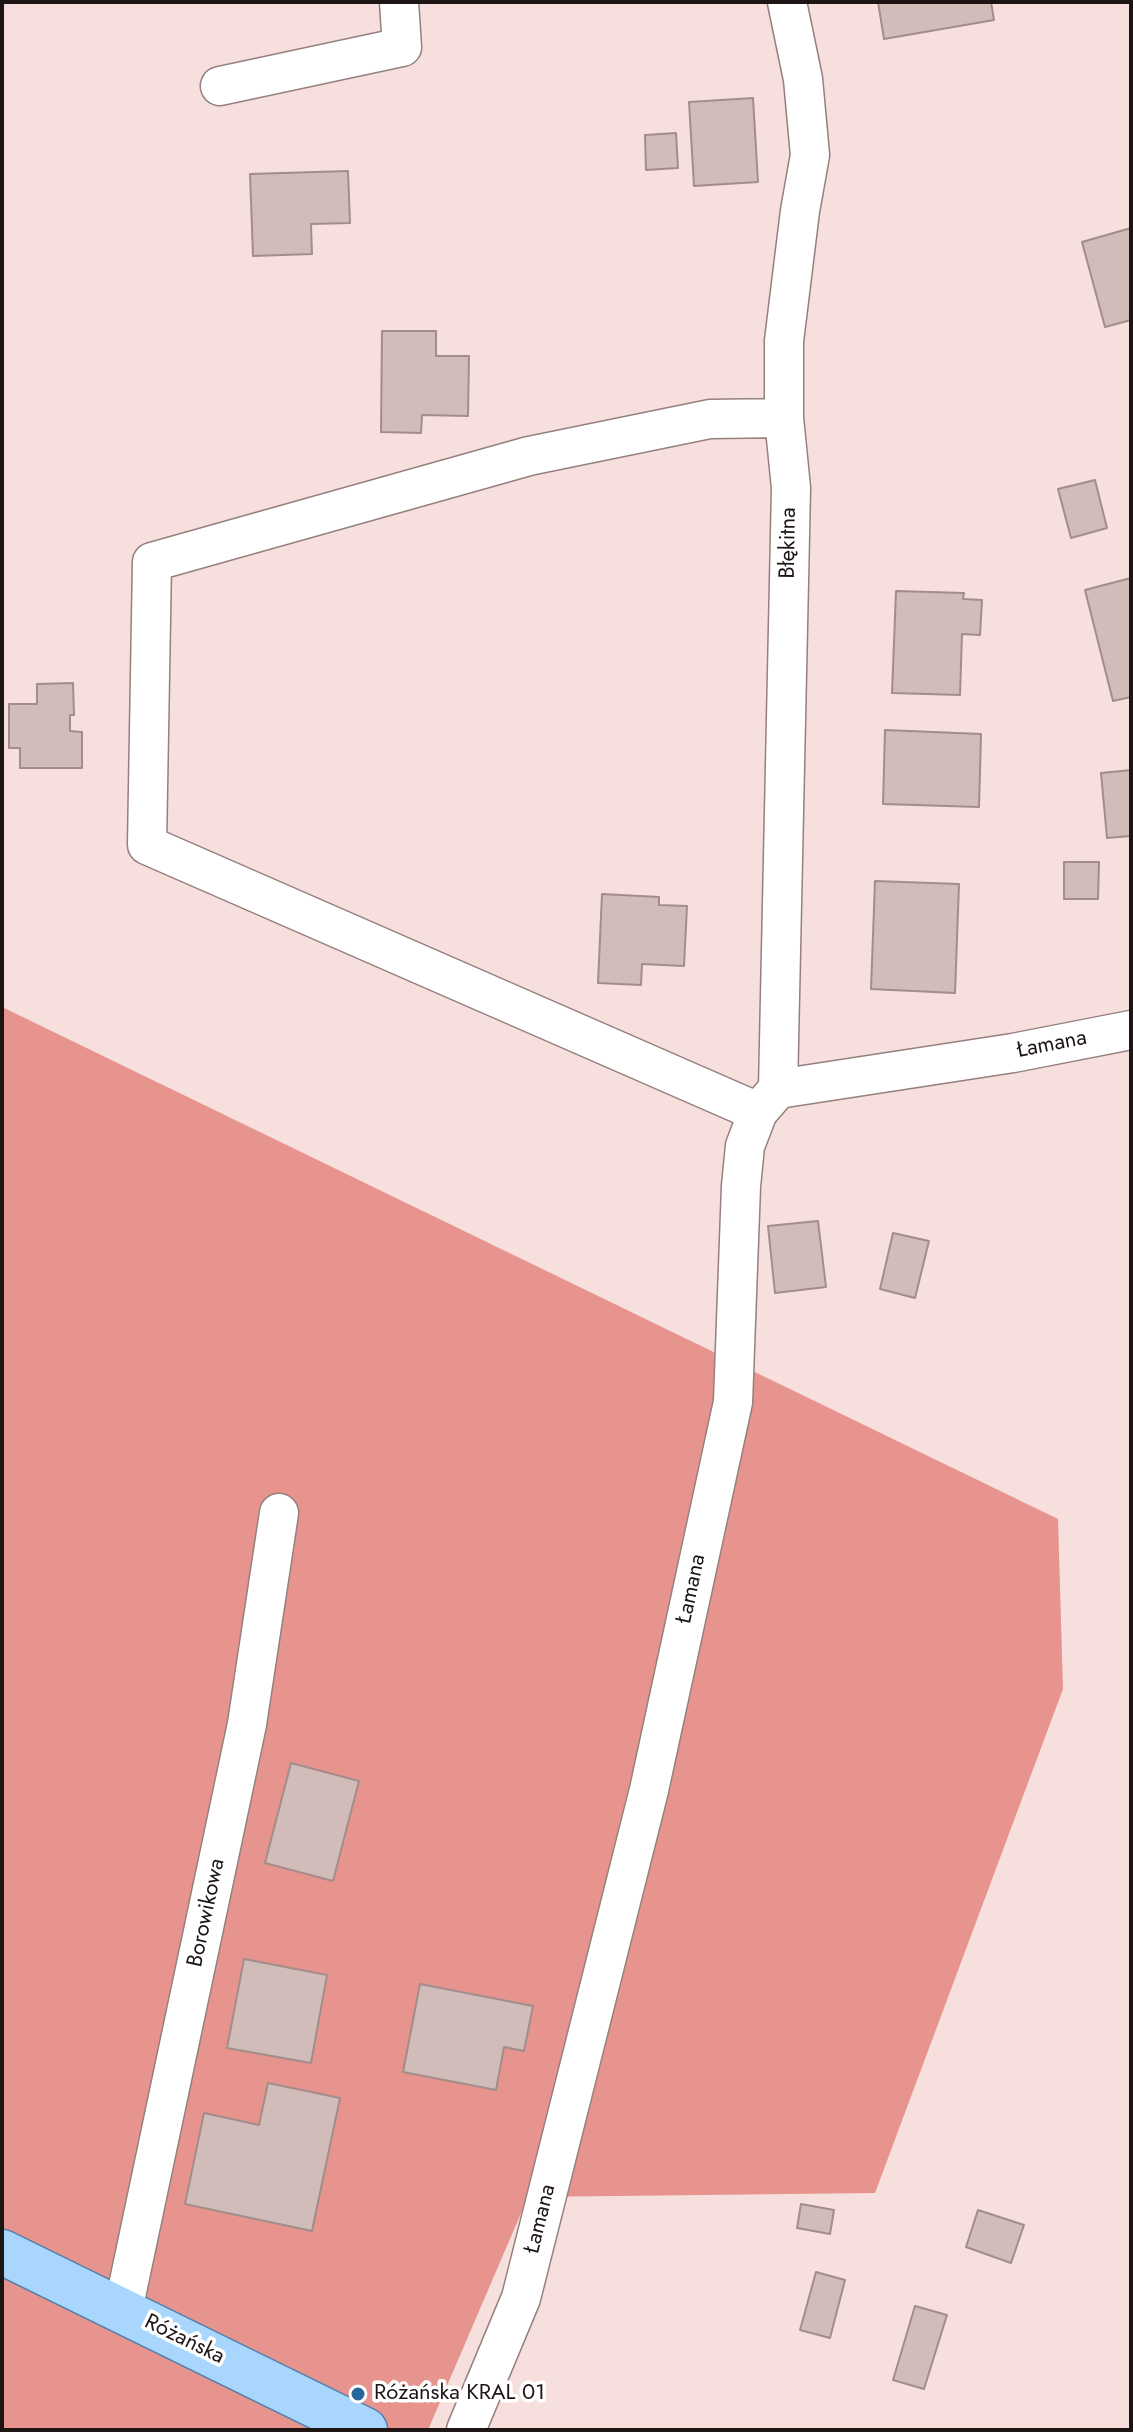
<!DOCTYPE html>
<meta charset="utf-8">
<style>
body{margin:0}
#map{position:relative;width:1133px;height:2432px;overflow:hidden;background:#f6dfdc;font-family:Jost,sans-serif}
canvas{display:block}
.frame{position:absolute;inset:0;border:4px solid #1d1514;pointer-events:none}
</style>
<div id="map">
<canvas width="1133" height="2432"></canvas>
<div class="frame"></div>
</div>
<script>
const context = document.querySelector('canvas').getContext('2d');
context.lineJoin = 'round';
function fill(path, color) { context.fillStyle = color; context.fill(path, 'evenodd'); }
function strokePath(path, color, width, dash) { context.strokeStyle = color; context.lineWidth = width; context.lineCap = dash ? 'butt' : 'round'; context.setLineDash(dash || []); context.stroke(path); }
function label(font, color, halo, rows, align = 'center') {
  context.font = font + ' Jost,sans-serif'; context.lineWidth = 7; context.setLineDash([]); context.textBaseline = 'middle'; context.strokeStyle = halo; context.fillStyle = color; for (const [text, x, y, turn = 0] of rows) {
    context.save(); context.translate(x, y); context.rotate((+turn || 0) * Math.PI / 180); context.textAlign = isNaN(turn) ? turn : align; if (halo) context.strokeText(text, 0, 0); context.fillText(text, 0, 0); context.restore();
  }
}
fill(new Path2D(`
 M 2,1007 L 1058,1519 L 1063,1689 L 875,2193 L 528,2197 L 428,2430 L 2,2430 Z`), '#e6948d');
const building = new Path2D(`
 M 878,2 L 991,2 L 994,20 L 884,39 Z
 M 753,98 L 758,182 L 694,186 L 689,102 Z
 M 676,133 L 678,168 L 646,170 L 645,135 Z
 M 348,171 L 350,223 L 311,224 L 312,254 L 253,256 L 250,174 Z
 M 1131,228 L 1131,320 L 1105,327 L 1082,242 Z
 M 382,331 L 436,331 L 436,356 L 469,356 L 468,416 L 422,415 L 421,433 L 381,432 Z
 M 1095,480 L 1107,528 L 1071,538 L 1058,489 Z
 M 1131,578 L 1131,697 L 1113,701 L 1085,590 Z
 M 896,591 L 964,593 L 963,599 L 982,600 L 980,635 L 962,634 L 960,695 L 892,693 Z
 M 73,683 L 74,715 L 70,715 L 70,731 L 82,732 L 82,768 L 20,768 L 20,748 L 9,748 L 9,704 L 37,704 L 37,684 Z
 M 885,730 L 981,734 L 979,807 L 883,804 Z
 M 1131,770 L 1131,836 L 1107,838 L 1101,773 Z
 M 1064,862 L 1099,862 L 1098,899 L 1064,899 Z
 M 875,881 L 959,884 L 955,993 L 871,989 Z
 M 602,894 L 659,897 L 659,905 L 687,906 L 684,966 L 642,964 L 641,985 L 598,983 Z
 M 818,1221 L 826,1287 L 775,1293 L 768,1226 Z
 M 893,1233 L 929,1241 L 915,1298 L 880,1289 Z
 M 291,1763 L 359,1781 L 333,1881 L 265,1863 Z
 M 244,1959 L 327,1975 L 311,2063 L 227,2048 Z
 M 420,1984 L 533,2006 L 524,2051 L 504,2047 L 496,2090 L 403,2072 Z
 M 268,2083 L 340,2098 L 312,2231 L 185,2204 L 204,2113 L 259,2125 Z
 M 801,2204 L 834,2210 L 830,2234 L 797,2228 Z
 M 978,2210 L 1024,2225 L 1011,2263 L 966,2247 Z
 M 816,2272 L 845,2280 L 830,2338 L 800,2330 Z
 M 915,2306 L 947,2315 L 924,2389 L 893,2380 Z`);
fill(building, '#d2bcba');
strokePath(building, '#a28d8b', 2);
const street = new Path2D(`
 M 220,86 L 402,47 L 399,2
 M 778,1089 L 791,488 L 784,418 L 784,341 L 800,211 L 810,155 L 803,79 L 787,2
 M 758,1112 L 147,845 L 152,562 L 529,456 L 710,419 L 784,418
 M 123,2310 L 247,1724 L 279,1513
 M 466,2430 L 521,2298 L 649,1790 L 733,1402 L 741,1186 L 745,1146 L 758,1112 L 778,1089 L 1013,1053 L 1131,1030`);
const primary = new Path2D(`
 M 2,2252 L 365,2430`);
strokePath(street, '#95807e', 41);
strokePath(primary, '#5380ab', 47);
strokePath(street, '#fff', 38);
strokePath(primary, '#a9d6fd', 44);
for (const [x, y, r, color] of [
 [358,2394,8,"#26679d"]
]) { const dot = new Path2D(); dot.arc(x, y, r, 0, 2 * Math.PI); context.fillStyle = color; context.fill(dot); strokePath(dot, '#fff', 3); }
label('22px', '#1d1514', '#fff', [
 ["Błękitna",789,543,-89],
 ["Łamana",1052,1045,-11],
 ["Łamana",692,1589,-78],
 ["Borowikowa",207,1913,-78],
 ["Łamana",541,2219,-76],
 ["Różańska",184,2340,26]
]);
label('22px', '#1d1514', '#fff', [
 ["Różańska KRAL 01",374,2394]
], 'left');
</script>
